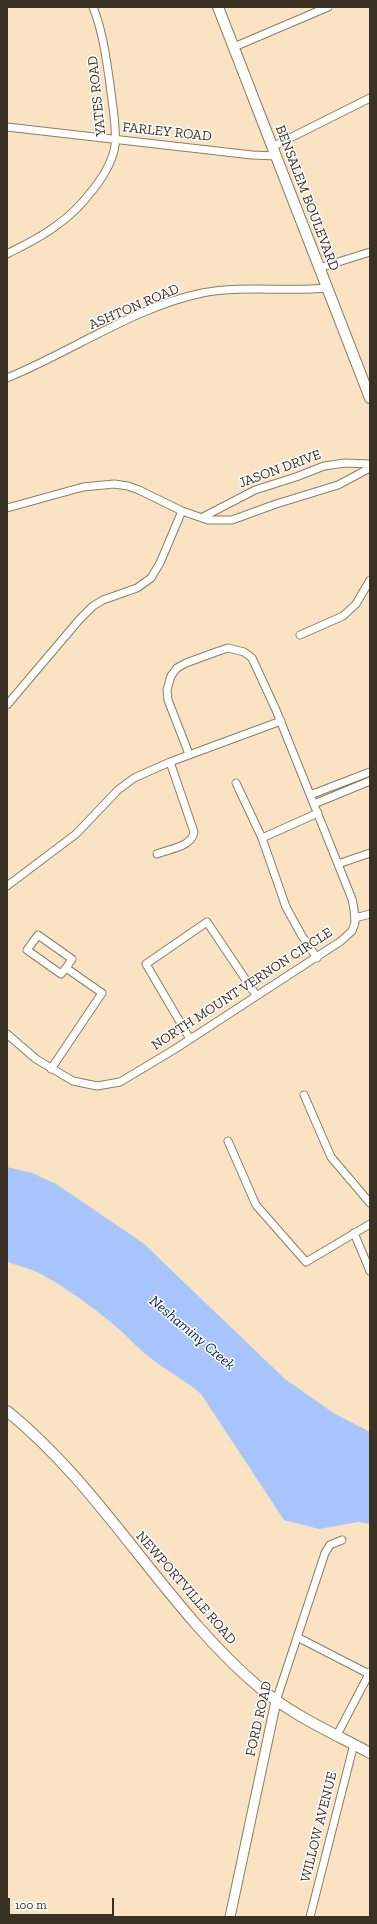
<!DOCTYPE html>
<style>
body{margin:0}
#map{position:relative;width:377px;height:1924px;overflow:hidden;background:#f9e3c3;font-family:"Zilla Slab",serif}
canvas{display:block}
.frame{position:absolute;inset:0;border:8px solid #393124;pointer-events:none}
.scale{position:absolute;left:8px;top:1898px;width:106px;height:18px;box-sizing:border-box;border:2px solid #393124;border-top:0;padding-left:5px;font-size:12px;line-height:14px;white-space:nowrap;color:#393124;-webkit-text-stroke:3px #fff;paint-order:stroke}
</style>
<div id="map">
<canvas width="377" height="1924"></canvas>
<div class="frame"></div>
<div class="scale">100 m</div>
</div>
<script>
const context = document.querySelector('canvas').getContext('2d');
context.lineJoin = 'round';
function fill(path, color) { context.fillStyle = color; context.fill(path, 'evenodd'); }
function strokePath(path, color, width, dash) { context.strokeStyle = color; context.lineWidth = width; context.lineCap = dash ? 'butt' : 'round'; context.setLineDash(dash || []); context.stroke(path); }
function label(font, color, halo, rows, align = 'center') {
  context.font = font + ' "Zilla Slab",serif'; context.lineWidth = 3; context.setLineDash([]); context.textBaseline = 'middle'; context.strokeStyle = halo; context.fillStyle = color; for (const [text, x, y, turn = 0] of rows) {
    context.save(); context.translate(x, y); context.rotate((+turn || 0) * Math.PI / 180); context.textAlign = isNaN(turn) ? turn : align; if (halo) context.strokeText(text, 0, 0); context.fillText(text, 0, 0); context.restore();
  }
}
fill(new Path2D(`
 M 7,1167 L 32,1173 L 56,1184 L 143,1243 L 285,1379 L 335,1414 L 370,1432 L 370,1524 L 358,1522 L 319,1529 L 284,1520 L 201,1394 C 184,1379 163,1369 144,1353 C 136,1346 129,1338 120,1330 C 97,1310 63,1285 35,1271 C 26,1267 16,1266 7,1261 Z`), '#a7c4fc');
const minor = new Path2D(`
 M 234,47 L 328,7
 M 7,127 L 252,155 L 276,156
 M 272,147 L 370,98
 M 7,254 C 24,245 42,237 57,225 C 79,210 112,172 115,145 C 117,126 112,104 110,84 C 106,58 103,32 93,7
 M 319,268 L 370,252
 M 7,378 C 71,352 135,307 202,293 C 243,285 286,292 327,288
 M 7,508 L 83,487 L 114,484 L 128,486 L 139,490 L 182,511 L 208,520 L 232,520 L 276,504 L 338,485 L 370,468
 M 203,517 L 255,490 L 296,477 L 324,466 L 345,463 L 370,464
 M 300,635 L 343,616 L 356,604 L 370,580
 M 7,705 L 79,620 L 93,606 L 103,600 L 137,588 L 151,578 L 160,563 L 182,511
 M 236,783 L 262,838 L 286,907 L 302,936 L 317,958
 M 310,795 L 370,772
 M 314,804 L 370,781
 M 262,838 L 318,813
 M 157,854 C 169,849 192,847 194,832 L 170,762
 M 338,864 L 370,853
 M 7,886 L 76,834 L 118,790 L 134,778 L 170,762 L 281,721
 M 355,918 L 370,914
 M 7,1034 L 36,1059 L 73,1081 L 97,1086 L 120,1082 L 175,1049 L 341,941 L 352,931 L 355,923 L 354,909 L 352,899 L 276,710 L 252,658 L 244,652 L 228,648 L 216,652 L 186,663 L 177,668 L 171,676 L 167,690 L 168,700 L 189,754
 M 190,1039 L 146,964 L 207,922 L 256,995
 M 51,1069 L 102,993 L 66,968 L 72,959 L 38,935 L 27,950 L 61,974 L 66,968
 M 304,1095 L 331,1157 L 370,1203
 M 228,1141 L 256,1205 L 306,1262 L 370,1224
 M 354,1233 L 370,1271
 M 297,1637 L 369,1674
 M 276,1701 L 325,1553 L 330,1545 L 342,1540
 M 337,1735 L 370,1672
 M 310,1917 L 354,1744`);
const tertiary = new Path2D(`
 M 230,1917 L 276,1701`);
const secondary = new Path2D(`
 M 218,7 L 370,398
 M 7,1411 C 104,1489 165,1608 260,1688 C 292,1715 333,1733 370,1753`);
strokePath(minor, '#907d5f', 9);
strokePath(tertiary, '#907d5f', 11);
strokePath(secondary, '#907d5f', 12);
strokePath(minor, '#fff', 7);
strokePath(tertiary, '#fff', 9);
strokePath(secondary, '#fff', 10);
label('14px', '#393124', '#fff', [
 ["YATES ROAD",97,96,-96],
 ["FARLEY ROAD",167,132,6],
 ["BENSALEM BOULEVARD",307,198,69],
 ["ASHTON ROAD",134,307,-23],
 ["JASON DRIVE",280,469,-20],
 ["NORTH MOUNT VERNON CIRCLE",242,989,-33],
 ["NEWPORTVILLE ROAD",186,1588,49],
 ["FORD ROAD",259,1719,-77],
 ["WILLOW AVENUE",319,1827,-76]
]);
label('italic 15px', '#082361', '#fff', [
 ["Neshaminy Creek",192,1333,40]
]);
</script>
